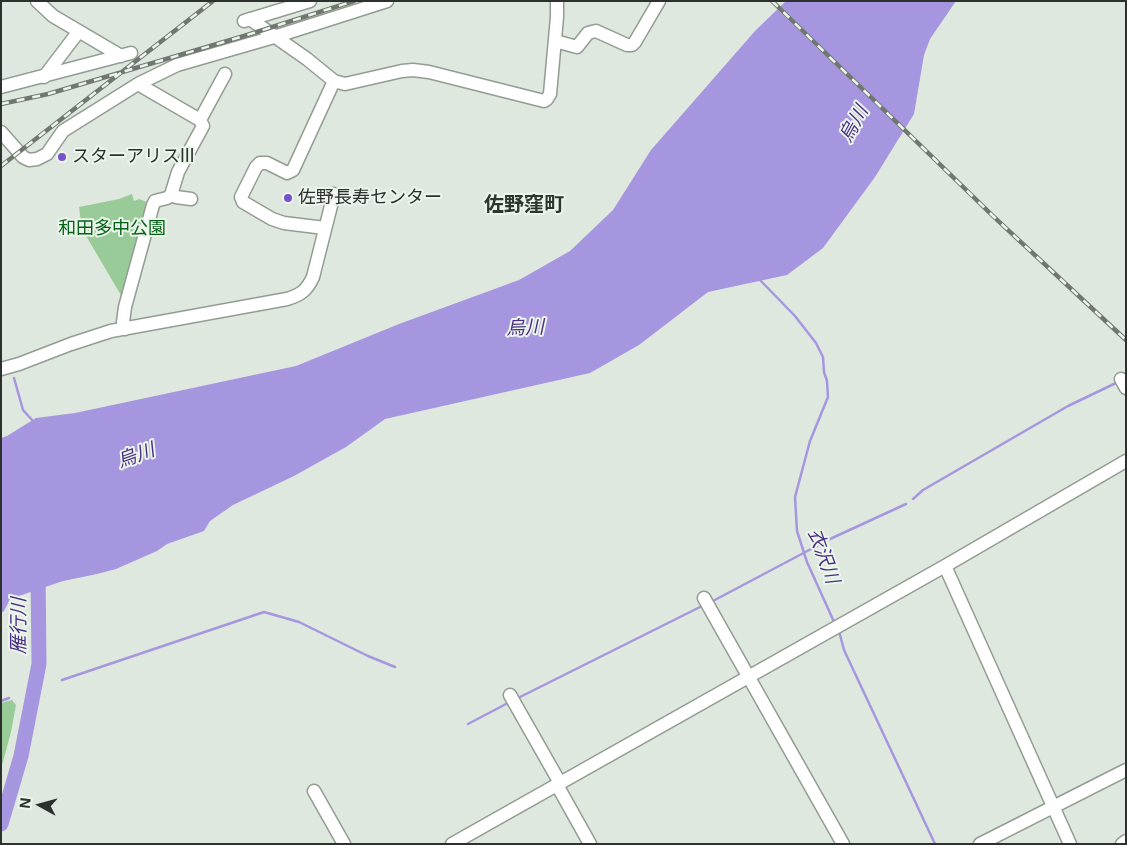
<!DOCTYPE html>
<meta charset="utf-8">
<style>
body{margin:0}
#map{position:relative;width:1127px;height:845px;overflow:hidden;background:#dfe8de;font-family:Inter,sans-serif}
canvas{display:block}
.frame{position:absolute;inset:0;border:2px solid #2d312d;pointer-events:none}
.north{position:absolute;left:15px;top:780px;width:50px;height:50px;-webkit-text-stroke:4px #ecf5eb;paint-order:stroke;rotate:277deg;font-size:14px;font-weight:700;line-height:20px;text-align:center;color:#2d312d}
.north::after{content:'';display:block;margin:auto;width:18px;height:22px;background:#2d312d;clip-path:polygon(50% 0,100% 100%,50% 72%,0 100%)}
</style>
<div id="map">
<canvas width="1127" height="845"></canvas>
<div class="frame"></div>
<div class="north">N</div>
</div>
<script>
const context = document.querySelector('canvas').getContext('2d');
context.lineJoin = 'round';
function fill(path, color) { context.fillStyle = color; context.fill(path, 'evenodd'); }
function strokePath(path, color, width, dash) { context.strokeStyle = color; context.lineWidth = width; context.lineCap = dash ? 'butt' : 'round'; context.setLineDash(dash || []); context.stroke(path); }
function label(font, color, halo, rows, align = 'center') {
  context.font = font + ' Inter,"Noto Sans JP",sans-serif'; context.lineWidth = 4; context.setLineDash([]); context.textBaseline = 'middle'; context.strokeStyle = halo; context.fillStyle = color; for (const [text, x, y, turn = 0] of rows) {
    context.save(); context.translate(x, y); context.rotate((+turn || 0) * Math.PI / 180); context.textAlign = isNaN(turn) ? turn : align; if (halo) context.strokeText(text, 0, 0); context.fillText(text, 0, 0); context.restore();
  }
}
fill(new Path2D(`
 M 132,194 L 134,201 L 139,199 L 147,202 L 122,297 L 82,229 L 79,207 L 119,199 Z
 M 12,700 L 16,705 L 11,732 L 1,769 L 1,703 Z`), '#98cb98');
fill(new Path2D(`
 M 786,1 L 956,1 L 930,39 L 924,55 L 914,114 L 875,177 L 823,248 L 787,275 L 708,292 L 639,345 L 590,373 L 385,419 L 346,447 L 294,476 L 233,505 L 210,521 L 204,531 L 167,544 L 157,551 L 116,569 L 97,574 L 63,581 L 10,599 L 4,611 L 1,613 L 1,438 L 7,436 L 36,418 L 75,413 L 296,366 L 399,324 L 519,280 L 570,251 L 613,210 L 651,150 L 755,31 Z`), '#a696df');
fill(new Path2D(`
 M 779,5 L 907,130 L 905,133 L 776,8 Z`), '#dfe8de');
strokePath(new Path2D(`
 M 759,279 L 795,316 L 816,343 L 823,357 L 824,372 L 827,381 L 828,397 L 810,441 L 795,497 L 797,531 L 807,562 L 835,624
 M 14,378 L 23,410 L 33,421
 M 913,499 L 923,490 L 1068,406 L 1116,383
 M 711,602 L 830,539 L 906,504
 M 839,631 L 844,650 L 935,844
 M 62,680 L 264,612 L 299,622 L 368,656 L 395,667
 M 520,697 L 704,605
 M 1,701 L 9,698
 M 468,724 L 506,704`), '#a696df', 2.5);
strokePath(new Path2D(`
 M 1,824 L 21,756 L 39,664 L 38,570`), '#a696df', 15);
const minor = new Path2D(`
 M 37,1 L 53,16 L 121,56
 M 250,19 L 307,59 L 334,81 L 345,84 L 402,71 L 413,70 L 429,72 L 544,101 L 547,99 L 550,94 L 557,17 L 557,1
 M 244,21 L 310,1
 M 555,41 L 577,47 L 588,33 L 596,31 L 627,45 L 632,45 L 635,42 L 659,1
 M 44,77 L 79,31
 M 1,87 L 131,53
 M 200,120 L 225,74
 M 1,132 L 23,157 L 29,160 L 37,159 L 47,154 L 63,131 L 138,84 L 177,65 L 274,37 L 387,1
 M 171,195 L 176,197 L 191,199
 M 325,228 L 284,223 L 272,219 L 243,202 L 241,197 L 256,167 L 260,163 L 267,163 L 287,173 L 293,170 L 334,81
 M 125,329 L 123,322 L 125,307 L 153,205 L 155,201 L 167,198 L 171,195 L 178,172 L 203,126 L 200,120 L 138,84
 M 1,369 L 19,364 L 71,344 L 111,331 L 287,299 C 301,295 307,290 313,277 L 334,194
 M 1121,379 L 1126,388
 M 945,566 L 1070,844
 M 704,598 L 843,844
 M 510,695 L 560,783
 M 557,785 L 590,844
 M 314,791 L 344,844
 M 452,844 L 945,566 L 1126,461
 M 980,844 L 1126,770
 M 1122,844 L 1126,841`);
strokePath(minor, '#939c93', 15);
strokePath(minor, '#fff', 12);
const rail = new Path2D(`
 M 772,1 L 994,217 L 1126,340
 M 1,104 L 48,94 L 244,36 L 354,1
 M 1,166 L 213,1`);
strokePath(rail, '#717770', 4.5);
strokePath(rail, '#ecf5eb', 2.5, [8]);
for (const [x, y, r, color] of [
 [62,157,5,"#7752cb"],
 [288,198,5,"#7752cb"]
]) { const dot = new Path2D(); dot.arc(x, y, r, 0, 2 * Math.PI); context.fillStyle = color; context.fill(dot); strokePath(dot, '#ecf5eb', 2); }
label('18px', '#2d312d', '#ecf5eb', [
 ["スターアリスⅢ",72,157],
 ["佐野長寿センター",298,198]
], 'left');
label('18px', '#036316', '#ecf5eb', [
 ["和田多中公園",112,229]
]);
label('italic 19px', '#492e83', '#ecf5eb', [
 ["烏川",854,124,-61],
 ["烏川",525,328,-2],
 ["烏川",136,456,-20],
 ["衣沢川",823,556,70],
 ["雁行川",19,626,-90]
]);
label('bold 20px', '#2d352d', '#ecf5eb', [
 ["佐野窪町",524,205]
]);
</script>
